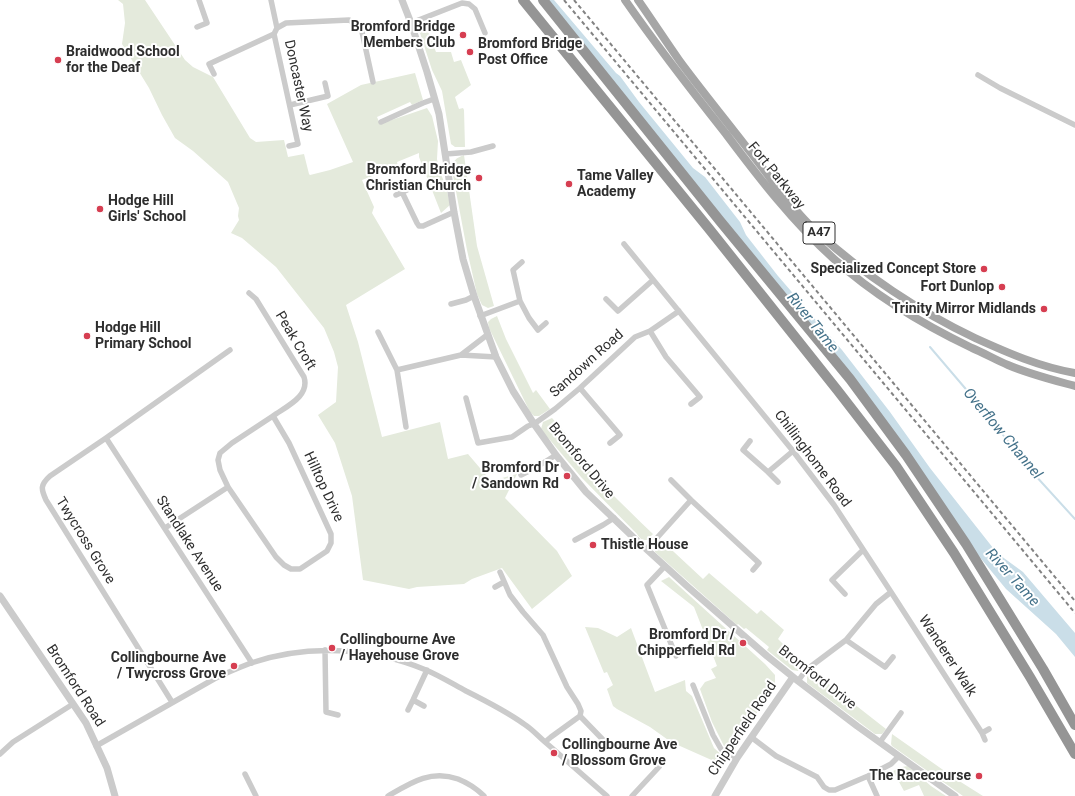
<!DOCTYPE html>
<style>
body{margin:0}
canvas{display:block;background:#fff}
</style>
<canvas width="1075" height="796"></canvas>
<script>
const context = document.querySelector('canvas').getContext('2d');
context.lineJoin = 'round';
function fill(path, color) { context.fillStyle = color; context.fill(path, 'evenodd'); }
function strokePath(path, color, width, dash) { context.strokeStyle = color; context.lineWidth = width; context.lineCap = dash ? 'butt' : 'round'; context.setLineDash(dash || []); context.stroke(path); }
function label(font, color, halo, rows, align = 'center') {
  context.font = font + ' Roboto,sans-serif'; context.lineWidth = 4; context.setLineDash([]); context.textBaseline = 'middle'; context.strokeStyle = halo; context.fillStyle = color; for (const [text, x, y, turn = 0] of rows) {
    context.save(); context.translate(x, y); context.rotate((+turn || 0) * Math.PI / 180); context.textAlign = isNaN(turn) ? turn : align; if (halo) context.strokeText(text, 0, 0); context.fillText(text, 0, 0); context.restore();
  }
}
fill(new Path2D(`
 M 118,0 L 145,0 L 185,60 L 193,67 L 213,77 L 250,138 L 256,142 L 284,140 L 288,157 L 304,154 L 309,174 L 310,175 L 330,170 L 353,162 L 327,104 L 361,85 L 415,73 L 423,100 L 412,105 L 410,102 L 377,117 L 380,124 L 427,108 L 432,116 L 438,141 L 437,159 L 439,170 L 446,186 L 450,205 L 441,213 L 419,157 L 419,153 L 397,162 L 398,166 L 362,180 L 374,207 L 372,213 L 405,269 L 346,305 L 358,342 L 382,437 L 440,422 L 448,459 L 468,454 L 491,481 L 517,474 L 505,498 L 557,551 L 572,576 L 532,609 L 502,568 L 472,579 L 464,584 L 417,587 L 409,589 L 363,580 L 352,496 L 335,443 L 318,415 L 336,402 L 338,367 L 334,352 L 324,328 L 276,267 L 242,238 L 231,233 L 239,220 L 238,216 L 239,208 L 228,182 L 193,151 L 175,138 L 162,115 L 149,88 L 122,44 L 125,23 L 123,4 Z
 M 425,24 L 436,52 L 451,52 L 454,62 L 461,60 L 471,85 L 455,97 L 459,109 L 463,108 L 464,110 L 465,147 L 455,147 L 451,144 L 442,91 L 432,70 L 420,33 L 422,27 Z
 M 464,155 L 477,246 L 494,306 L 488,308 L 482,305 L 477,294 L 467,250 L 452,170 C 454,159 455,159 464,155 Z
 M 497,316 L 506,339 L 533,393 L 536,390 L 550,409 L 539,416 L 534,416 L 530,412 L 489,328 L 488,322 L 491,319 Z
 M 552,418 L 566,434 L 562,437 C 589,473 621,503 653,534 L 647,540 C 642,540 640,539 637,534 L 581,477 L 550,440 L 543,434 L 541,429 L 543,422 Z
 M 660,539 L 703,579 L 709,573 L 757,614 L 761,610 L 784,630 L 778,639 L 804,665 L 798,671 L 792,670 L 767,650 L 769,647 L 746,628 L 744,629 L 738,624 L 737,625 L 655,552 L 655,547 Z
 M 669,577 L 765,664 L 775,675 L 775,683 L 735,749 L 724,746 L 712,722 L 700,689 L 705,682 L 716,678 L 711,669 L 717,666 L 694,607 L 661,581 Z
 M 585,627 L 598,628 L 617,637 L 631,628 L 655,692 L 685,680 L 686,691 L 692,696 L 714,748 L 725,758 L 725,766 L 671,742 L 650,727 L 617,709 L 613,706 L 607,689 L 613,685 L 607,672 L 604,673 Z
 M 812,671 L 886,729 L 882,734 L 875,734 L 807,683 L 807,677 Z
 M 892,734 L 956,779 L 983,796 L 963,796 L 892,746 L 891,744 Z
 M 908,766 L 931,786 L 946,796 L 924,796 L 919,785 L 904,791 L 893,771 L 902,767 Z`), '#e4eadc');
fill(new Path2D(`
 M 543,0 L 554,0 L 616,73 L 620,76 L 639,102 L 693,168 L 705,177 L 740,222 L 746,235 L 778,276 L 842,350 L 890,412 L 930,468 L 997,553 L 1023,572 L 1075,633 L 1075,657 L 1056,634 L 1006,589 L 950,521 L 878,420 Z`), '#cadee8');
strokePath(new Path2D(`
 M 930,347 L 976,401 L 1034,474 L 1075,519`), '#cadee8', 2);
strokePath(new Path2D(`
 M 271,0 L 277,28 L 274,34 L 298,144 L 289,146
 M 411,23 L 462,3 L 469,4 L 475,9 L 485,33
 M 197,27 L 207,23 L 199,0
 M 277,28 L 286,23 L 349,20 L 358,25 L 362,32 L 373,82
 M 214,74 L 209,64 L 274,34
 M 978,75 L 1000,88 L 1075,125
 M 290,105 L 328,96 L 325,83
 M 381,122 L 423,103 L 434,99
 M 446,154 L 471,152 L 493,146
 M 402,192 L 417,223 L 419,226 L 423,226 L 454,212
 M 396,195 L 407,190
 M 624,244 L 793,451 L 834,505 L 891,592 L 876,604 L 846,640 L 806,670 L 798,681
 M 522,262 L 513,270 L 520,301 L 529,318 L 538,330 L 546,323
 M 249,293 L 256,299 L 304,377 C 310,396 287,406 273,416
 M 606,299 L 618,311 L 653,280
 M 451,304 L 466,300 L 474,296
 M 480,316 L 520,301
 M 650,331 L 666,357 L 700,397 L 691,404
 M 378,332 L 397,370 L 406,427
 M 461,355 L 487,335
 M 397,370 L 461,355 L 496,357
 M 580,388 L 620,435 L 610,443
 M 466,398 L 478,443 L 512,437 L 528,426 L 534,424 L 555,409 L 580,388 L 635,337 L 650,331 L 679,311
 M 106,438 L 252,663
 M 750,441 L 743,450 L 768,472 L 793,451
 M 768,472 L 778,482
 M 521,475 L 535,468 L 556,455
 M 671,480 L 691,500 L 759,563 L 753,570
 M 165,528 L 228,487 L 220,470 L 218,460 L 220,453 L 232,443 L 273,416 L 289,443 L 331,534 L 331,543 L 327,551 L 300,569 L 291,569 L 284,565 L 276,557 L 228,487
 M 575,540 L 603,525 L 614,518
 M 647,549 L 691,500
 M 665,566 L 647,585 L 676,656
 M 500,572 L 510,595 L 523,612 L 543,635 L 567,687 L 578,704 L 581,711 L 580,716 L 551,737 L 545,742
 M 495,587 L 504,582
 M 891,592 L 982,733 L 985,740
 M 845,594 L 832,580 L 863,550
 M 846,640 L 885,667 L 893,657
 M 325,650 L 326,712 L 338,715
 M 693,685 L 713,735 L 721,749 L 737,758
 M 413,700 L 424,706
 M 172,702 L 46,500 C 41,489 40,485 50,476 L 106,438 L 230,350
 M 408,710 L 413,700 L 427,670
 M 580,716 L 610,747
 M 982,733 L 989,729
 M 751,737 L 776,756 L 817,777 L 824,787 L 829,790 L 835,790 L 868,776 L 891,764 L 899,756
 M 880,742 L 901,713
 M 96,746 L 214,679 C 226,673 238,668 251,663 C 307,644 371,647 426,670 C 440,676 453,684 466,691 C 486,701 506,711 524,724 C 532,729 538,736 545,742 C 566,760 586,778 607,796
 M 0,754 L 13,742 L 73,704
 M 245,774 L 256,796
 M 868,776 L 877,796
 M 388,796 C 410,783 431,769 458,779 C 468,783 476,788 484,796
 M 632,796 L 659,767`), '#cbcbcb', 5.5);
strokePath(new Path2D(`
 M 402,0 L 411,23 L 427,72 L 439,114 L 454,212 L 463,259 L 474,296 L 496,357 L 513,391 L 534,424 L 556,455 L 586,492 L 633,537 L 688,587 L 767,656 L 798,681 L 857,726 L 955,796
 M 0,596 L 86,723 L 107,768 L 115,796
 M 715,796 L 737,758 L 793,677`), '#cbcbcb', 7);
strokePath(new Path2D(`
 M 625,0 C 657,46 691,90 726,134 C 759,178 793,222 834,259 C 875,296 922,324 972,348 C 984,353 996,360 1008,365 C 1029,374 1053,380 1075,386
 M 638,0 C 652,20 665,40 679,60 C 701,90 725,119 748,149 C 770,177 791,208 817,232 C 863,274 920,312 975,338 C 1008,353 1040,367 1075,373`), '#a6a6a6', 8);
strokePath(new Path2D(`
 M 523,0 L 710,230 L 838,391 L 896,466 L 954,553 L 1030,677 L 1075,754
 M 543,0 L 720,221 L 850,379 L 906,455 L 966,544 L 1043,669 L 1075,725`), '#959595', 10);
strokePath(new Path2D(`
 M 564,0 L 1075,613
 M 574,0 L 1075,601`), '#838383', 2, [4, 3]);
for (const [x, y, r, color] of [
 [463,35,4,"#d63e51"],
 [470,52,4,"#d63e51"],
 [58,60,4,"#d63e51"],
 [479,178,4,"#d63e51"],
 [569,184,4,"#d63e51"],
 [100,209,4,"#d63e51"],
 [984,269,4,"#d63e51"],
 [1002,287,4,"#d63e51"],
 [1044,309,4,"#d63e51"],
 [87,336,4,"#d63e51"],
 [567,476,4,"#d63e51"],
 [593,545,4,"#d63e51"],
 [743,643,4,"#d63e51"],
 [332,648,4,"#d63e51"],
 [234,666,4,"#d63e51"],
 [554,753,4,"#d63e51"],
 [979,776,4,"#d63e51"]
]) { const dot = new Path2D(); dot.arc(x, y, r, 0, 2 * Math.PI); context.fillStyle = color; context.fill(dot); strokePath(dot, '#fff', 1.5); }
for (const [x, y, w] of [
 [819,233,32]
]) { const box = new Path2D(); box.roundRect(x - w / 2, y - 11, w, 22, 3); context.fillStyle = '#fff'; context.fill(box); strokePath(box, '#2e2e2e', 1); }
label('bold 13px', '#2e2e2e', null, [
 ["A47",819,233]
]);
label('bold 14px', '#2e2e2e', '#fff', [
 ["Bromford Bridge",455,27],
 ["Members Club",455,43],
 ["Bromford Bridge",478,44,"left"],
 ["Post Office",478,60,"left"],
 ["Braidwood School",66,52,"left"],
 ["for the Deaf",66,68,"left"],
 ["Bromford Bridge",471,170],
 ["Christian Church",471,186],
 ["Tame Valley",577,176,"left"],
 ["Academy",577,192,"left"],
 ["Hodge Hill",108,201,"left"],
 ["Girls' School",108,217,"left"],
 ["Specialized Concept Store",976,269],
 ["Fort Dunlop",994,287],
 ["Trinity Mirror Midlands",1036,309],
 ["Hodge Hill",95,328,"left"],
 ["Primary School",95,344,"left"],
 ["Bromford Dr",559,468],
 ["/ Sandown Rd",559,484],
 ["Thistle House",601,545,"left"],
 ["Bromford Dr /",735,635],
 ["Chipperfield Rd",735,651],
 ["Collingbourne Ave",340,640,"left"],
 ["/ Hayehouse Grove",340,656,"left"],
 ["Collingbourne Ave",226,658],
 ["/ Twycross Grove",226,674],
 ["Collingbourne Ave",562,745,"left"],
 ["/ Blossom Grove",562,761,"left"],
 ["The Racecourse",971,776]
], 'right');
label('14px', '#2e2e2e', '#fff', [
 ["Doncaster Way",298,86,78],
 ["Fort Parkway",776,176,51],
 ["Peak Croft",295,341,59],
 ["Sandown Road",587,364,-42],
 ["Chillinghome Road",812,459,53],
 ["Bromford Drive",581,461,50],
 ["Hilltop Drive",323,487,65],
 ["Twycross Grove",85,541,58],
 ["Standlake Avenue",189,544,57],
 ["Wanderer Walk",947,656,57],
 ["Bromford Drive",817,678,38],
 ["Bromford Road",75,686,57],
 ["Chipperfield Road",743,729,-56]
]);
label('italic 15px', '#437189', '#fff', [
 ["River Tame",812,323,51],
 ["Overflow Channel",1002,434,50],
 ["River Tame",1012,578,48]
]);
</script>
